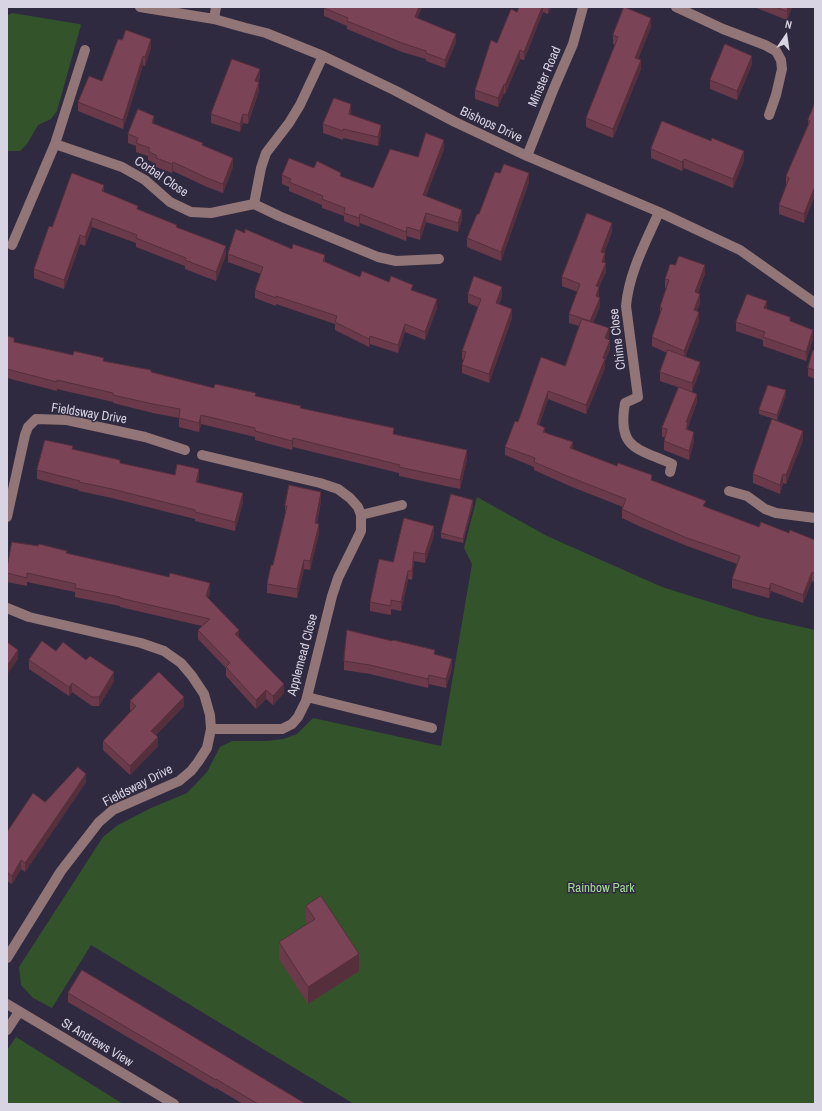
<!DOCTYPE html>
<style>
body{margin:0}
#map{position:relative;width:822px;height:1111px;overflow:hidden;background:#302a40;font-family:"Archivo Narrow",sans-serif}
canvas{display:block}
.frame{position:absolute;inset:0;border:8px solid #d8d4e3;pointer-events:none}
.north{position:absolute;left:766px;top:16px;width:40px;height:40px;-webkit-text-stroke:3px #302a40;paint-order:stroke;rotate:13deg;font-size:11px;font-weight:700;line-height:16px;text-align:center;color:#d8d4e3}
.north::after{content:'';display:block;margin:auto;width:14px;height:18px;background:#d8d4e3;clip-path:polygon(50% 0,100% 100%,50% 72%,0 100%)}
</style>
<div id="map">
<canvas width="822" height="1111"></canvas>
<div class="frame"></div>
<div class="north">N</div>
</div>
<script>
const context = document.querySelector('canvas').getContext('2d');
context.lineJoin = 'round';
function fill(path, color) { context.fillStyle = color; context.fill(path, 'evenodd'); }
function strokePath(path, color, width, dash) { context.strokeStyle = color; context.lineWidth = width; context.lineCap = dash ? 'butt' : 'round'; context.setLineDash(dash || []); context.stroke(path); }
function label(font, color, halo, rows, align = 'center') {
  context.font = font + ' "Archivo Narrow",sans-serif'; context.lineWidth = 3; context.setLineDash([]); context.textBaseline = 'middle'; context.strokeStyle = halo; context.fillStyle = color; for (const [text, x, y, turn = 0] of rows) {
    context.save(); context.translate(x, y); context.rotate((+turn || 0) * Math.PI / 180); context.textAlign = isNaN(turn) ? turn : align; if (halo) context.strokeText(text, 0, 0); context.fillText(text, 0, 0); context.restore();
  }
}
fill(new Path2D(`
 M 12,13 L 79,24 L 81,25 L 57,111 L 51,119 L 38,125 L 27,144 L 20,151 L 7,151 L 7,19 L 8,15 Z
 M 477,497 L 547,536 L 662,587 L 758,617 L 815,630 L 815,1104 L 354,1104 L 91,945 L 52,1008 L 33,998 L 21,985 L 19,967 L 103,837 L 118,825 L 151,808 L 187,793 L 207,772 L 220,747 L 232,741 L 267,741 L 283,739 L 297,734 L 313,718 L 441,746 L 472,564 L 464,548 Z
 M 16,1037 L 123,1104 L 7,1104 L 7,1050 Z`), '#33532b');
strokePath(new Path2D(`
 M 140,7 L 214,19 L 246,28 L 266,33 L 323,56 L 394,90 L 455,122 L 527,156 L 659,212 L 740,250 L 815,303
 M 676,7 L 723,29 L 765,45 L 776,51 L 781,60 L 782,69 L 776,95 L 769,115
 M 214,19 L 216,7
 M 55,144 L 122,167 L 145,180 L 170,202 L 191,212 L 211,213 L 254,204 L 279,216 L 378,257 L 396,261 L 439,259
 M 527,156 L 554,88 L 573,44 L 583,7
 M 254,204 L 261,168 L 266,153 L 289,123 L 300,105 L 323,56
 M 659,212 C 646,242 629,272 626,306 L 638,397 L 625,403 C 617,449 637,448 672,464 L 670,472
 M 12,245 L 55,144 L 85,50
 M 202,455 L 320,483 L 338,489 L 350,498 L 358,507 L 361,515 L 361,531 L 338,578 L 332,596 L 306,701 L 298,717 L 292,724 L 282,729 L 211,729
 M 729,491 L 747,496 L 765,509 L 776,513 L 815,518
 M 361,515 L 402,505
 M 7,517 L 25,435 L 28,427 L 36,419 L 67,420 L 145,437 L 185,450
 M 7,608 L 29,617 L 141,643 L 164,651 L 181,663 L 192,676 L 204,694 L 210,715 L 211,729 L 207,748 L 198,762 L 191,771 L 179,781 L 113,810 L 99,822 L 61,871 L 7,958
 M 307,697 L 432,728
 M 7,1004 L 174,1104
 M 7,1030 L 19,1012`), '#927576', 10);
fill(new Path2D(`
 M 324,7 L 422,7 L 417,18 L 456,42 L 445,68 L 426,61 L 426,59 L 402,52 L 347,29 L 347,26 L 324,16 Z
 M 519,7 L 551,7 L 548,14 L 543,12 L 524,60 L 520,59 L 505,94 L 504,93 L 498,107 L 475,99 L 475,90 L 497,43 L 517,12 Z
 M 754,7 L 792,7 L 787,20 Z
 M 651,27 L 638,59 L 641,69 L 613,138 L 586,127 L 586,118 L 615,45 L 613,44 L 613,35 Z
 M 151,48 L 145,66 L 143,65 L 123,129 L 78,111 L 78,102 L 102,81 Z
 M 752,64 L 737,100 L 710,89 L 710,80 Z
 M 260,78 L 258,82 L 259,91 L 248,124 L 243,123 L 240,132 L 211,123 L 211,114 Z
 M 815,103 L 815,195 L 804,223 L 779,214 L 779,205 L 786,185 L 786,176 L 808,125 L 808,120 Z
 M 351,113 L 351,115 L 381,134 L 378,146 L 343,138 L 343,140 L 323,133 L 323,124 Z
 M 154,124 L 203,145 L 233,167 L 223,193 L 207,187 L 173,171 L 172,173 L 156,167 L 156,164 L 148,160 L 148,156 L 136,152 L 136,146 L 128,143 L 128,134 Z
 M 444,149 L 426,196 L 462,219 L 458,232 L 426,222 L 420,240 L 407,236 L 406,241 L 360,223 L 359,227 L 344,221 L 344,216 L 322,208 L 322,205 L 289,191 L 289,187 L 282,184 L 282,175 L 314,168 L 341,177 L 373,188 L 418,157 Z
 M 651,149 L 744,160 L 733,188 L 684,168 L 682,171 L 651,158 Z
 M 500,173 L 529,182 L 501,261 L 467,247 L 467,238 Z
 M 104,192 L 138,209 L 177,228 L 226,255 L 216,281 L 185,269 L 185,266 L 136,247 L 136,243 L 92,227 L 85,246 L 80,244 L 64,289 L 34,278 L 34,269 L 52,227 Z
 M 612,232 L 604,253 L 604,263 L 606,272 L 599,287 L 599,297 L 600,306 L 593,323 L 609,337 L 608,339 L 610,349 L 605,361 L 605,368 L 586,414 L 548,399 L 539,425 L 545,432 L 573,449 L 652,481 L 706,507 L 759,527 L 789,533 L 815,540 L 815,582 L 812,581 L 803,603 L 771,591 L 769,598 L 732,588 L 732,579 L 737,564 L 687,546 L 641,527 L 622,518 L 622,509 L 623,507 L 572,487 L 534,470 L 534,467 L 505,455 L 505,447 L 518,422 L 565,366 L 579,326 L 569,323 L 569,314 L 578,292 L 562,286 L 562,277 Z
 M 245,233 L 292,249 L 360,277 L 389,282 L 413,291 L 437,308 L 425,340 L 405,332 L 398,353 L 370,344 L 369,347 L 335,330 L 335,324 L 276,304 L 276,306 L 255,298 L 255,290 L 261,274 L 228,262 L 228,254 Z
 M 705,274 L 698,293 L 700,303 L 697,311 L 699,321 L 685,357 L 700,371 L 692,391 L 697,402 L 688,427 L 688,430 L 694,441 L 689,460 L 664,450 L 664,441 L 665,437 L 662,437 L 662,428 L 678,387 L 660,381 L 660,372 L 667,353 L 652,346 L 652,337 L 660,315 L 660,307 L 666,288 L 665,288 L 665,279 Z
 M 468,294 L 502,296 L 499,304 L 512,318 L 489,383 L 462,373 L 462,365 L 463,360 L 462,359 L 462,351 L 478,307 L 468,303 Z
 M 767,309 L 790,321 L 813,339 L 806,361 L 763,346 L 763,340 L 736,331 L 736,322 Z
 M 7,336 L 14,342 L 73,355 L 104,361 L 151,372 L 214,388 L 256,396 L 394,434 L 467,459 L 460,489 L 399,476 L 399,473 L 293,447 L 292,450 L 255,440 L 255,437 L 201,424 L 199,432 L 179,427 L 179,418 L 153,413 L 113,403 L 113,402 L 57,389 L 57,391 L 7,378 Z
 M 815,351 L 815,379 L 808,376 L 808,368 Z
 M 786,395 L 777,420 L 759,414 L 759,410 Z
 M 803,440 L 786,484 L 783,483 L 780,494 L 753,483 L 753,474 Z
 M 73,449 L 120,463 L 175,475 L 199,477 L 198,482 L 243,502 L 235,531 L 195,521 L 195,519 L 112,498 L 79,491 L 79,490 L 37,479 L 37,470 Z
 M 321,501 L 317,523 L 319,533 L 310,570 L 304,569 L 297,598 L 267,593 L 267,584 L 273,565 L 285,515 L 285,506 Z
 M 473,505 L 463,543 L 441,538 L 441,533 Z
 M 434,535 L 425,563 L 414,561 L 412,580 L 408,579 L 401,611 L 391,609 L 391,615 L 370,611 L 370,602 L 393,562 Z
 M 67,553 L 210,592 L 208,598 L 284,693 L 273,705 L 266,699 L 256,709 L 226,676 L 226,668 L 198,639 L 198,630 L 202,626 L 120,607 L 120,606 L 75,597 L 75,592 L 27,582 L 27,586 L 7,582 L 7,568 Z
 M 56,651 L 114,681 L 99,706 L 92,706 L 72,692 L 69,696 L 29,669 L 29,660 Z
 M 435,654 L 452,668 L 446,688 L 429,684 L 428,688 L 370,674 L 344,670 L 344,661 Z
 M 130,701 L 184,706 L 156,735 L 158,746 L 130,775 L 103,750 L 103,741 L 131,711 L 130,710 Z
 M 86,782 L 25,872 L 21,869 L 12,884 L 7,881 L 7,832 L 45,802 Z
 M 306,906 L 359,971 L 308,1004 L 279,959 L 279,942 L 307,924 L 306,922 Z
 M 68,993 L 306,1104 L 243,1104 L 216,1088 L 216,1089 L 68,1002 Z`), '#6a3a4a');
fill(new Path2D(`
 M 419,7 L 422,7 L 415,25 L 415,17 Z
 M 542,7 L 543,7 L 543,12 L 524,60 L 524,52 Z
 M 548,7 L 551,7 L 548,14 Z
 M 788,7 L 792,7 L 787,20 L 787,11 Z
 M 651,18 L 651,27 L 635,67 L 635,58 Z
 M 456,34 L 456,42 L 445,68 L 445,60 Z
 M 151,39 L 151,48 L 145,66 L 145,57 Z
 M 520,50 L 520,59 L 505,94 L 505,85 Z
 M 143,56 L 143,65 L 123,129 L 123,120 Z
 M 752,56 L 752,64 L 737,100 L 737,91 Z
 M 641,60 L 641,69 L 613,138 L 613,129 Z
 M 260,69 L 260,78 L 255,90 L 255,81 Z
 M 259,82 L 259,91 L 248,124 L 248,115 Z
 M 504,84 L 504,93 L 498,107 L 498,98 Z
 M 351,104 L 351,113 L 349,123 L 349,114 Z
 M 243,114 L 243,123 L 240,132 L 240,124 Z
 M 154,116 L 154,125 L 152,123 Z
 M 381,125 L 381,134 L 378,146 L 378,137 Z
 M 444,140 L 444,149 L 423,204 L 423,195 Z
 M 744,151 L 744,160 L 733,188 L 733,179 Z
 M 233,158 L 233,167 L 223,193 L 223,184 Z
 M 684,159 L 684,168 L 682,171 L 682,162 Z
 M 173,162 L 173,171 L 172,173 L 172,164 Z
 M 529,173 L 529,182 L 501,261 L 501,252 Z
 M 104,185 L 104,194 L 102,191 Z
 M 815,186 L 815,195 L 804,223 L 804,214 Z
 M 462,210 L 462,219 L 458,232 L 458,223 Z
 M 426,213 L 426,222 L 420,240 L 420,231 Z
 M 360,214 L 360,223 L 359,227 L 359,218 Z
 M 92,218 L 92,227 L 85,246 L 85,237 Z
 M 612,223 L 612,232 L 601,260 L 601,252 Z
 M 407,227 L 407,236 L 406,241 L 406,232 Z
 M 80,235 L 80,244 L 64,289 L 64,280 Z
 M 226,246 L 226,255 L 216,281 L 216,272 Z
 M 605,253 L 605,261 L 602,271 L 602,262 Z
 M 325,255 L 325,263 L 323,261 Z
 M 606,263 L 606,272 L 596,294 L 596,286 Z
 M 705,265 L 705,274 L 695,301 L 695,292 Z
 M 502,287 L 502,296 L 496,312 L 496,303 Z
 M 599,287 L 599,296 L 596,305 L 596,296 Z
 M 700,294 L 700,303 L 694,319 L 694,310 Z
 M 600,298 L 600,306 L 590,330 L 590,321 Z
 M 437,299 L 437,308 L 425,340 L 425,332 Z
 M 767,301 L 767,310 L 764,308 Z
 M 512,309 L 512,318 L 489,383 L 489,374 Z
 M 699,312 L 699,321 L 684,360 L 684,351 Z
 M 405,324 L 405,332 L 398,353 L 398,345 Z
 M 609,328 L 609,337 L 605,347 L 605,338 Z
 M 813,330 L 813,339 L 806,361 L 806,352 Z
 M 370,336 L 370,344 L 369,347 L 369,339 Z
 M 610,340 L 610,349 L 605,361 L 605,368 L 586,414 L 586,405 L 603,358 Z
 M 700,362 L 700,371 L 692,392 L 692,383 Z
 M 786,390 L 786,395 L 777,420 L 777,415 Z
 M 548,391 L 548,399 L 537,432 L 537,424 Z
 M 697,394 L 697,402 L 688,427 L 688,431 L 686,438 L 686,422 Z
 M 201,415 L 201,424 L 199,432 L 199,423 Z
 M 803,431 L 803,440 L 786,484 L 786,475 Z
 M 694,432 L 694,441 L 689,460 L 689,451 Z
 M 293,438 L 293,447 L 292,450 L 292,441 Z
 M 573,442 L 573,451 L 570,448 Z
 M 467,450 L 467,459 L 460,489 L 460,480 Z
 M 199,469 L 199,477 L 196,491 L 196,482 Z
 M 783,474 L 783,483 L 780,494 L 780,485 Z
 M 321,492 L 321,501 L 315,532 L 315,523 Z
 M 243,493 L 243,502 L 235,531 L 235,522 Z
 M 473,500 L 473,505 L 463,543 L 463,539 Z
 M 319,524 L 319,533 L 310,570 L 310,561 Z
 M 434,526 L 434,535 L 425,563 L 425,554 Z
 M 414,552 L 414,561 L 412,580 L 412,571 Z
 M 304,560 L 304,569 L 297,598 L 297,589 Z
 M 408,571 L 408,579 L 401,611 L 401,602 Z
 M 812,572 L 812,581 L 803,603 L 803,595 Z
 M 210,583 L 210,592 L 206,605 L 206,596 Z
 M 771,583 L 771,591 L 769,598 L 769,589 Z
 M 239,630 L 239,639 L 235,634 Z
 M 18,650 L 18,659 L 7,675 L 7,666 Z
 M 452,659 L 452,668 L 446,688 L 446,679 Z
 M 114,672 L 114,681 L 99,706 L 99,697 Z
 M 429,675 L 429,684 L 428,688 L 428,679 Z
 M 72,683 L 72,692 L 69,696 L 69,687 Z
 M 284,684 L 284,693 L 273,705 L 273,696 Z
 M 266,690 L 266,699 L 256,709 L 256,700 Z
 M 184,697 L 184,706 L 151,740 L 151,731 Z
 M 158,737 L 158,746 L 130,775 L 130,766 Z
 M 86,774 L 86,782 L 25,872 L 25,863 Z
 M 21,860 L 21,869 L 12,884 L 12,876 Z
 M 359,954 L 359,971 L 308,1004 L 308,987 Z`), '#562f3c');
const building = new Path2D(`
 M 324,7 L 419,7 L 415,17 L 456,34 L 445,60 L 426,53 L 426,51 L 402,43 L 347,21 L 348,18 L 324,8 Z
 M 519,7 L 542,7 L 524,52 L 520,50 L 505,85 L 504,84 L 498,98 L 475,90 L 491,40 L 497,43 L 511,9 L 517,12 Z
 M 624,7 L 651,18 L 635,58 L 641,60 L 613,129 L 586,118 L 618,37 L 613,35 Z
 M 776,7 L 788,7 L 787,11 Z
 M 126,30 L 151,39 L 145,57 L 143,56 L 123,120 L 78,102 L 89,76 L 102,81 L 118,39 L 122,40 Z
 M 725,44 L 752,56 L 737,91 L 710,80 Z
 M 232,59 L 260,69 L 255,81 L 259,82 L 248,115 L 243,114 L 240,124 L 211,114 Z
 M 334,98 L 351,104 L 349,114 L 381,125 L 378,137 L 343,129 L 343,131 L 323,124 Z
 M 815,103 L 815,186 L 804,214 L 779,205 L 789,178 L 786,176 L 810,121 L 808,120 Z
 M 138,109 L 154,116 L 152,123 L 203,143 L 202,145 L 233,158 L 223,184 L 207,178 L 173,162 L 172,164 L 156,158 L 157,156 L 148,151 L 150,148 L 136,143 L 138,138 L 128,134 Z
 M 662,121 L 711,141 L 712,138 L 744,151 L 733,179 L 684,159 L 682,162 L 651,149 Z
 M 426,133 L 444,140 L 423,195 L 462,210 L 458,223 L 426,213 L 420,231 L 407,227 L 406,232 L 360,214 L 359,218 L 344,213 L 345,208 L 322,199 L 323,196 L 289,182 L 291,179 L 282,175 L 289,158 L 314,168 L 317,161 L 341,173 L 340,176 L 373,188 L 390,149 L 418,157 Z
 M 504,164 L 529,173 L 501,252 L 467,238 L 477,214 L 479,214 L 495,172 L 500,173 Z
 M 72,173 L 104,185 L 102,191 L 138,206 L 137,209 L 177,225 L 176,227 L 226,246 L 216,272 L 185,260 L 186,258 L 136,238 L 137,235 L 92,218 L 85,237 L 80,235 L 64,280 L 34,269 L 49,226 L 52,227 Z
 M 587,213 L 612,223 L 601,252 L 605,253 L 602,262 L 606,263 L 596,286 L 599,287 L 596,296 L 600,298 L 590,321 L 569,314 L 580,284 L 562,277 Z
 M 236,229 L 245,233 L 245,229 L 292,249 L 293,244 L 325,255 L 323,261 L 360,277 L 362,271 L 389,282 L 391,276 L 413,285 L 411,290 L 437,299 L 425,332 L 405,324 L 398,345 L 370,336 L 369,339 L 335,322 L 337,316 L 276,296 L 276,298 L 255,290 L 263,267 L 228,254 Z
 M 679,256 L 705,265 L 695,292 L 700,294 L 694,310 L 699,312 L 684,351 L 652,337 L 662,308 L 660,307 L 669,280 L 665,279 L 670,264 L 675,265 Z
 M 474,276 L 502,287 L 496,303 L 512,309 L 489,374 L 462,365 L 466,352 L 462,351 L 481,299 L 468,294 Z
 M 747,294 L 767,301 L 764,308 L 790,317 L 790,321 L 813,330 L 806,352 L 763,337 L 765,332 L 736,322 Z
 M 582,319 L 609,328 L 605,338 L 610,340 L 603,358 L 605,359 L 586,405 L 548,391 L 537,424 L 545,428 L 543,432 L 573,442 L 570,448 L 617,466 L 618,463 L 652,475 L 651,480 L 706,501 L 703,506 L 759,527 L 761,522 L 789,533 L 790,530 L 815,540 L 815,574 L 812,572 L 803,595 L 771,583 L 769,589 L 732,579 L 740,556 L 687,538 L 641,518 L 622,509 L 626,499 L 572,478 L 534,462 L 535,458 L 505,447 L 515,421 L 518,422 L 541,357 L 565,366 Z
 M 7,336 L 14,338 L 14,342 L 73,355 L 74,351 L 104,358 L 103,361 L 151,370 L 151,372 L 214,388 L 215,384 L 256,393 L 255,396 L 301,406 L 300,408 L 394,428 L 393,434 L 467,450 L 460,480 L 399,467 L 400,465 L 293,438 L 292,441 L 255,431 L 255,428 L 201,415 L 199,423 L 179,418 L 180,409 L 153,404 L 113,395 L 113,393 L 57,380 L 57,382 L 7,369 Z
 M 668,350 L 700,362 L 692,383 L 660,372 Z
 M 813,350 L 815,351 L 815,370 L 808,368 Z
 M 768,385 L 786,390 L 777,415 L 759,410 Z
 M 679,387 L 697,394 L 686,422 L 688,422 L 686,429 L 694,432 L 689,451 L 664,441 L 667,429 L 662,428 Z
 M 772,419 L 803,431 L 786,475 L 783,474 L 780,485 L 753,474 Z
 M 45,440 L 73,446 L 72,449 L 120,460 L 120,463 L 175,475 L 177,464 L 199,469 L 196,482 L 243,493 L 235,522 L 195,512 L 195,510 L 112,489 L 79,482 L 80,481 L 37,470 Z
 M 289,485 L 321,492 L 315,523 L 319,524 L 310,561 L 304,560 L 297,589 L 267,584 L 271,565 L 273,565 L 287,506 L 285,506 Z
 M 451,494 L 473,500 L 463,539 L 441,533 Z
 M 404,518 L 434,526 L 425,554 L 414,552 L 412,571 L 408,571 L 401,602 L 391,600 L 391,606 L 370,602 L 379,559 L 393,562 Z
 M 12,542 L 38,546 L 39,544 L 67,551 L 66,553 L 118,565 L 169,577 L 170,573 L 210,583 L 206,596 L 239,630 L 235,634 L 284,684 L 273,696 L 266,690 L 256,700 L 226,667 L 230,663 L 198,630 L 210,619 L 120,598 L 120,597 L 75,588 L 76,584 L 27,573 L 27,578 L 7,573 L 7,568 Z
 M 347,630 L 392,641 L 393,640 L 435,650 L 434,654 L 452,659 L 446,679 L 429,675 L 428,679 L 370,665 L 344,661 Z
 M 42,641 L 56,651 L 63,642 L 86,660 L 90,656 L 114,672 L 99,697 L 92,697 L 72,683 L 69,687 L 29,660 Z
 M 7,642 L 18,650 L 7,666 Z
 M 159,672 L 184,697 L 151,731 L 158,737 L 130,766 L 103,741 L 136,706 L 130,701 Z
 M 78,767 L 86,774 L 25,863 L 21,860 L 12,876 L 7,872 L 7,832 L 33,793 L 45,802 Z
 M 321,896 L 359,954 L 308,987 L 279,942 L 315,919 L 306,906 Z
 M 82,970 L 306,1104 L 258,1104 L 216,1079 L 216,1080 L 68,993 Z`);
fill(building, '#7b4356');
strokePath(building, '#562f3c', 1);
label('13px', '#d8d4e3', '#302a40', [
 ["Minster Road",545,77,-67],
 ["Bishops Drive",491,125,25],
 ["Corbel Close",161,177,34],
 ["Chime Close",618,339,-97],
 ["Fieldsway Drive",89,414,9],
 ["Applemead Close",303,655,-75],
 ["Fieldsway Drive",138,786,-27],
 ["St Andrews View",97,1043,31]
]);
label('13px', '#a4dc97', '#302a40', [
 ["Rainbow Park",601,889]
]);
</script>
